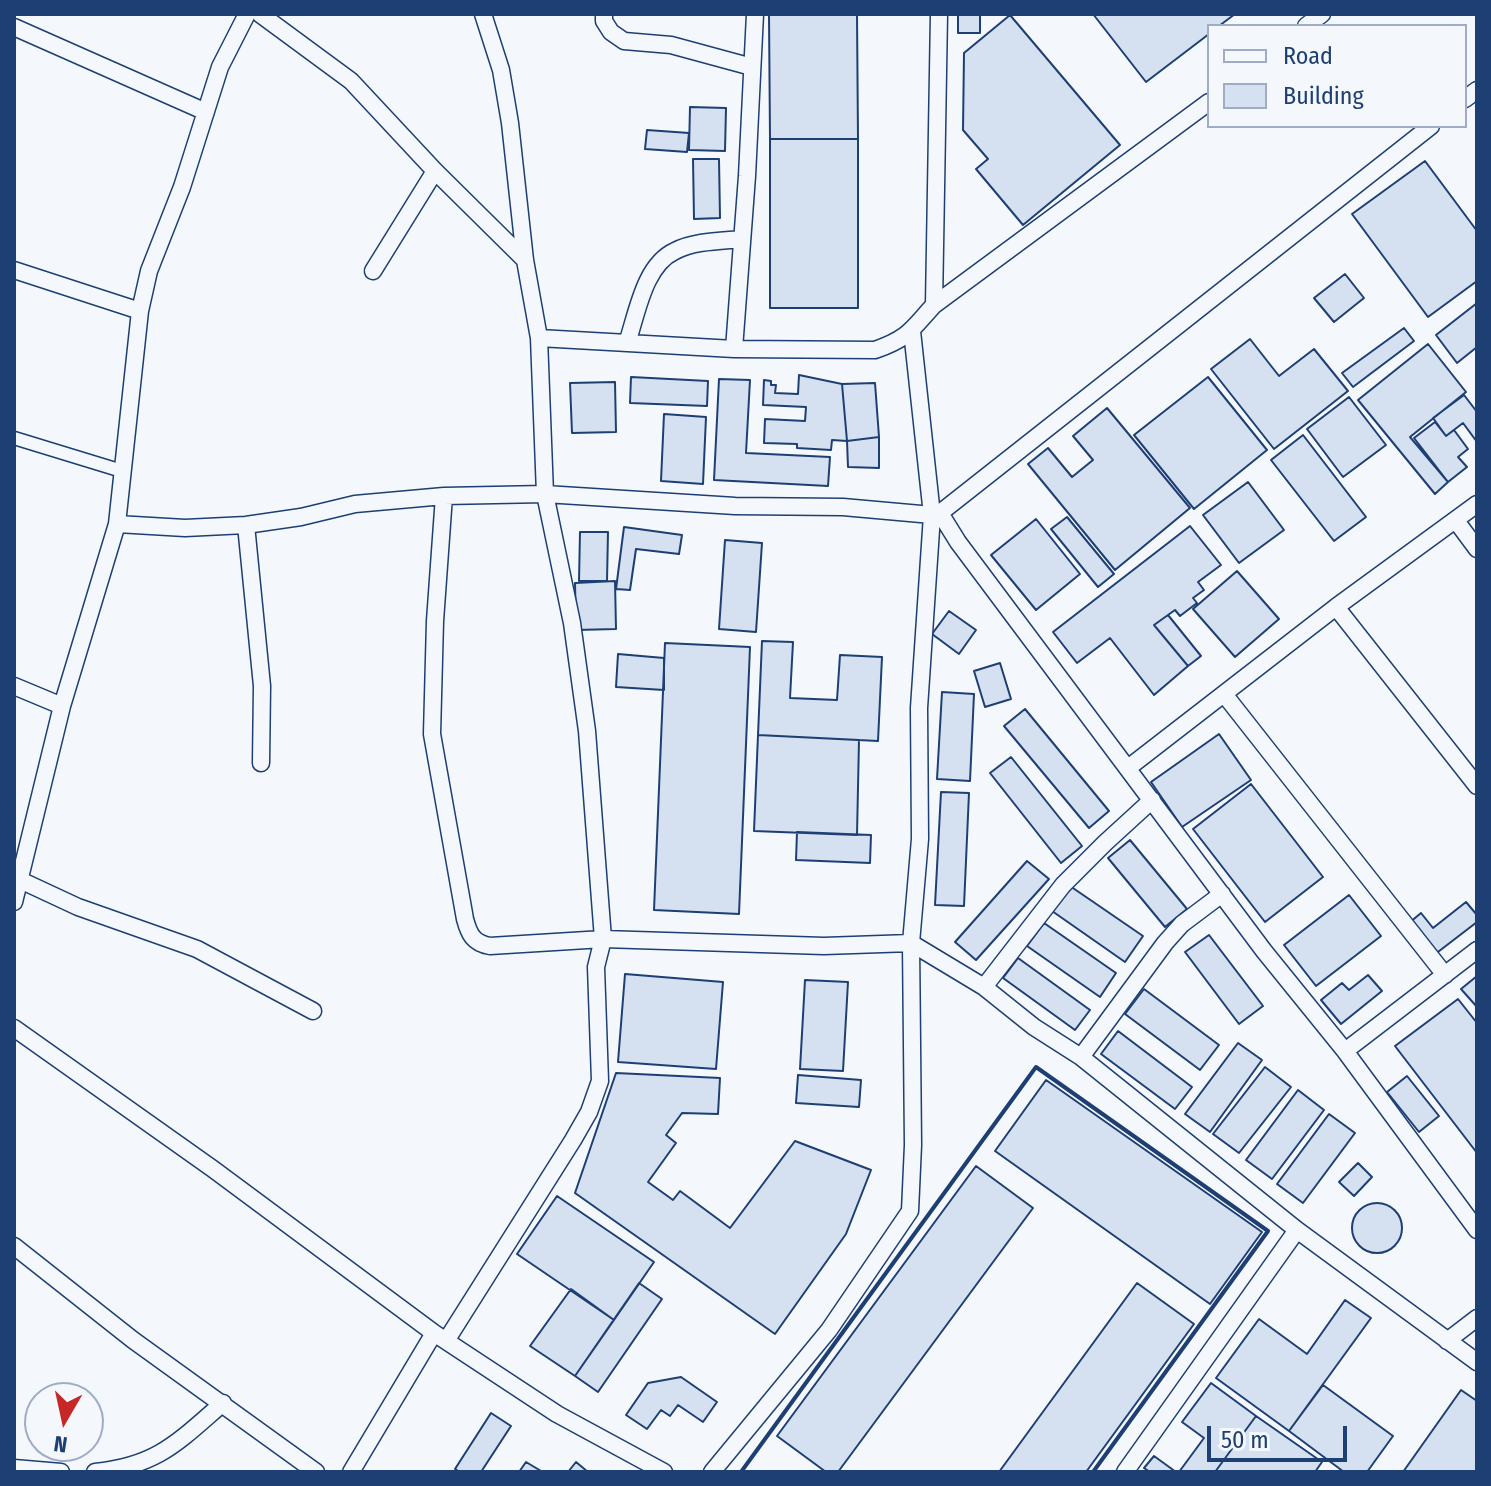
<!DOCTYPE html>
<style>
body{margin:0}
#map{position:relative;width:1491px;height:1486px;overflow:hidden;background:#f4f7fb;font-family:"Fira Sans Condensed",sans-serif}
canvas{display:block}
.frame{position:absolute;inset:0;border:16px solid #1d3f73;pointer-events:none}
.legend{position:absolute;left:1207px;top:24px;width:260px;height:104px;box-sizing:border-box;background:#f4f7fb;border:2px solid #9eadc5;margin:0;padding:10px 14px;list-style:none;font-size:24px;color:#1d3f73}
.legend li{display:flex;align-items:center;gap:16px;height:40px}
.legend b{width:40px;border:2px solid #9eadc5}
.north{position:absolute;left:24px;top:1382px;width:80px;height:80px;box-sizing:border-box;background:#f4f7fb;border:2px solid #9eadc5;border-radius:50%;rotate:189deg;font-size:22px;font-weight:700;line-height:32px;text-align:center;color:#1d3f73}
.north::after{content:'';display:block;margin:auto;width:28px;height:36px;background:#c62828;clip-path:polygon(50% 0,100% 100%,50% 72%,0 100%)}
.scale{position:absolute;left:1207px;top:1426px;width:140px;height:36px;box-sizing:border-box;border:4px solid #1d3f73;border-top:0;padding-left:10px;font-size:24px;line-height:28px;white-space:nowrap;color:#1d3f73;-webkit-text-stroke:6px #f4f7fb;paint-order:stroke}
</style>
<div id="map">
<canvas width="1491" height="1486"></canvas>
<div class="frame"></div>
<ul class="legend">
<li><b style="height:10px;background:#f4f7fb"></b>Road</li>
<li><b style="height:22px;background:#d5e0f0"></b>Building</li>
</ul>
<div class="north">N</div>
<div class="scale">50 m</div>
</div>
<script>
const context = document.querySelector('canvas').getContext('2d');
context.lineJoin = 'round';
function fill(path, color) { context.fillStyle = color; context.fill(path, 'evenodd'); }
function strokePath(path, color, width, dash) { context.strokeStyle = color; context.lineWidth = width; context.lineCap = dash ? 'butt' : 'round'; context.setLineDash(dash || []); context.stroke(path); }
const building = new Path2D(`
 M 769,14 L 857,14 L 858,139 L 770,139 Z
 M 958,14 L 980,14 L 980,33 L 958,33 Z
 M 1093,14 L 1235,14 L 1219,26 L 1209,26 L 1209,34 L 1146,82 Z
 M 1010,15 L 1120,145 L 1023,225 L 976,169 L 988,159 L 963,130 L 964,53 Z
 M 690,107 L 726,108 L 725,151 L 689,150 Z
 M 647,130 L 689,133 L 687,152 L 645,149 Z
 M 770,139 L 858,139 L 858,308 L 770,308 Z
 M 693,159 L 719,159 L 720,218 L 694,219 Z
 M 1425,161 L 1477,231 L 1477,281 L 1428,317 L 1352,214 Z
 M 1345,274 L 1364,298 L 1334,322 L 1314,298 Z
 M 1477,303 L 1477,347 L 1457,363 L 1436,335 Z
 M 1404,328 L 1414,341 L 1353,387 L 1342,373 Z
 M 1250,339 L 1279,376 L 1314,349 L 1348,391 L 1274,449 L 1211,369 Z
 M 1428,344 L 1466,392 L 1410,437 L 1448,482 L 1435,494 L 1358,400 Z
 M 799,375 L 842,384 L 847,441 L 832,440 L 831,450 L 797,448 L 797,444 L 764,443 L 765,419 L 805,421 L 806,407 L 763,405 L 764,380 L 771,381 L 771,385 L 776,385 L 775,393 L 798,394 Z
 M 631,377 L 708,381 L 707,406 L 630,403 Z
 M 1208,377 L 1267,450 L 1194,509 L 1134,435 Z
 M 719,379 L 750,380 L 746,453 L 830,457 L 828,486 L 714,480 Z
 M 615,382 L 616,432 L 572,433 L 570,383 Z
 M 875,383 L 879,437 L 847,441 L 842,384 Z
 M 1464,395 L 1477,412 L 1477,442 L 1463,423 L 1446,436 L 1433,418 Z
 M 1349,397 L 1386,445 L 1343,477 L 1307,429 Z
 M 1107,408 L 1190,508 L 1115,570 L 1028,464 L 1048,448 L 1072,477 L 1093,460 L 1073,436 Z
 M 664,414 L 706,417 L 703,484 L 661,481 Z
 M 1435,422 L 1446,436 L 1454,430 L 1468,449 L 1458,457 L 1467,467 L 1448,482 L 1414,438 Z
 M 1303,435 L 1366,517 L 1334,541 L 1271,460 Z
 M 879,437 L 879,468 L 848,467 L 847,441 Z
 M 1248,482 L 1284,530 L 1239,563 L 1203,515 Z
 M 1067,517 L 1114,574 L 1098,587 L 1051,529 Z
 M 1036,519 L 1080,574 L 1036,610 L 991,555 Z
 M 1190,526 L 1221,565 L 1198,582 L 1204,590 L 1193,598 L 1197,603 L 1180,616 L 1175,610 L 1154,625 L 1188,666 L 1154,695 L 1110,638 L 1077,663 L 1053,632 Z
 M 624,527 L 682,535 L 679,554 L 636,549 L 630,590 L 616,589 Z
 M 580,532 L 608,532 L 607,581 L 579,581 Z
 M 725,540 L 762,543 L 756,632 L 719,629 Z
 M 1237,571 L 1279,619 L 1235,657 L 1193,609 Z
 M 615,581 L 616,629 L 576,630 L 575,583 Z
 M 949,611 L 976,630 L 959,654 L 932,634 Z
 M 1168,615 L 1201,656 L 1188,666 L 1154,625 Z
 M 762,641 L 793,642 L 790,698 L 837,700 L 840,655 L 882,657 L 878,741 L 758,735 Z
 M 665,643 L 750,647 L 739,914 L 654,910 Z
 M 618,654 L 664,658 L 664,690 L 616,687 Z
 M 1000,663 L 1011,699 L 985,707 L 974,671 Z
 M 942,692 L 974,694 L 970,781 L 937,779 Z
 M 1025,709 L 1109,811 L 1089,828 L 1004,726 Z
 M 1219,734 L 1251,780 L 1182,827 L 1151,782 Z
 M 758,735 L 859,740 L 857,835 L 754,831 Z
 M 1011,757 L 1082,846 L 1061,863 L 990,773 Z
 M 1251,784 L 1323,877 L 1265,922 L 1193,829 Z
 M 941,792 L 969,793 L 964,906 L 935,905 Z
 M 797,832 L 871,835 L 870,863 L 796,860 Z
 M 1130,840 L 1187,909 L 1165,927 L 1108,858 Z
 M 1027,861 L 1049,879 L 976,960 L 955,942 Z
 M 1070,886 L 1143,936 L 1125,962 L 1052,911 Z
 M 1349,895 L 1381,936 L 1316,986 L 1284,945 Z
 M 1466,902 L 1477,915 L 1477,922 L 1434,955 L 1409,923 L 1421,913 L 1433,928 Z
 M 1044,923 L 1116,973 L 1100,997 L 1027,946 Z
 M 1209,935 L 1263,1006 L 1239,1024 L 1185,952 Z
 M 1018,958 L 1090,1010 L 1075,1030 L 1003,978 Z
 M 625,974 L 723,982 L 716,1069 L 618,1062 Z
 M 1368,975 L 1382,991 L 1341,1024 L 1321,1000 L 1342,983 L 1349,990 Z
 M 1477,976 L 1477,1007 L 1461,989 Z
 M 805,980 L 848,982 L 843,1071 L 800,1069 Z
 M 1144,989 L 1219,1045 L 1200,1070 L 1125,1014 Z
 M 1458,999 L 1477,1023 L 1477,1153 L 1395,1046 Z
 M 1118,1031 L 1192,1087 L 1175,1109 L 1101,1054 Z
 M 1238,1043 L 1262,1060 L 1210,1132 L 1185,1114 Z
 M 1265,1067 L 1291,1087 L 1239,1153 L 1213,1134 Z
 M 616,1073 L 720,1078 L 718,1114 L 682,1113 L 666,1135 L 676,1143 L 648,1182 L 673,1200 L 680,1191 L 730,1228 L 795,1141 L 871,1170 L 846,1234 L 775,1334 L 575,1193 Z
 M 798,1075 L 861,1080 L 859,1107 L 796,1103 Z
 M 1407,1076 L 1439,1116 L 1419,1132 L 1387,1092 Z
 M 1046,1080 L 1262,1232 L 1210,1304 L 995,1151 Z
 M 1298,1090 L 1324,1110 L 1272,1179 L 1246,1160 Z
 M 1329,1114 L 1355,1133 L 1303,1203 L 1277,1184 Z
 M 1358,1163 L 1372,1177 L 1354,1196 L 1339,1182 Z
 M 976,1166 L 1033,1208 L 838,1472 L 826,1472 L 777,1436 Z
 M 557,1196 L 654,1262 L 614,1320 L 517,1254 Z
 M1352 1228a25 25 0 1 1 50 0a25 25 0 1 1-50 0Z
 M 639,1283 L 662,1299 L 598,1392 L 575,1376 Z
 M 1137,1283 L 1194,1324 L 1086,1472 L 999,1472 Z
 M 571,1289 L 614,1320 L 575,1376 L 530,1346 Z
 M 1345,1300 L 1371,1318 L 1289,1431 L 1216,1378 L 1259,1319 L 1307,1354 Z
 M 681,1377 L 717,1402 L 703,1422 L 678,1405 L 670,1416 L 661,1410 L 647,1429 L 626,1415 L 648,1383 Z
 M 1211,1383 L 1256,1416 L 1215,1472 L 1179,1472 L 1204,1438 L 1182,1422 Z
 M 1323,1385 L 1393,1436 L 1367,1472 L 1344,1472 L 1289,1431 Z
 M 1461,1390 L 1477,1401 L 1477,1472 L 1403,1472 Z
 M 491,1413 L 511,1426 L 481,1472 L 460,1472 L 455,1469 Z
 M 1256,1416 L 1322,1462 L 1315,1472 L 1215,1472 Z
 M 1154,1456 L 1176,1472 L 1150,1472 L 1144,1468 Z
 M 526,1462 L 541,1471 L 540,1472 L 519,1472 Z
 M 576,1462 L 588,1472 L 568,1472 Z`);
fill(building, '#d5e0f0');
strokePath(building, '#1d3f73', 2);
const pedestrian = new Path2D(`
 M 14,438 L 122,471`);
const minor = new Path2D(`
 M 260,14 L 351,81 L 435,171 L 525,260
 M 604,14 L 604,21 L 611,32 L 624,41 L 671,45 L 752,67
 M 1306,26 L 1322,14
 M 14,27 L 206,112
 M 1465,99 L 1477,90
 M 14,270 L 140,311
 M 373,271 L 435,171
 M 934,305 L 939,14
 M 539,338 L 734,349 L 875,350 C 909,338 911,330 934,305 L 1209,102
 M 627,343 C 637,314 644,265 675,251 C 694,241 721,241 742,239
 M 734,349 L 747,176 L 755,14
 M 444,496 L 435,621 L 432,734 L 465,919 C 469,934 473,943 490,946 L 603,939 L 824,946 L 911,943 L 984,987 L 1034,1027 L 1081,1057 L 1297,1230 L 1477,1362
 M 940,513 L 958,542 L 1264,951 L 1345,1051 L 1477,1230
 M 1457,522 L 1477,549
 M 117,524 L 185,528 L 246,525 L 301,517 L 355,504 L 444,496 L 545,494 L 735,506 L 843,507 L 932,515 L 940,513 L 1431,126
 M 246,525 L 262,686 L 261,763
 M 1336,607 L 1477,786
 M 14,686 L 62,706
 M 1224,694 L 1445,975
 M 1128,768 L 1336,607 L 1477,504
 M 20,880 L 78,907 L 197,949 L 313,1011
 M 14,902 L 62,706 L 117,524 L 140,311 L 149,271 L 182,187 L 220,67 L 247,14
 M 984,987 L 1063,885 L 1105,843 L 1152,800
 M 14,1028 L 213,1169 L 434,1333 L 557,1414 L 664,1472
 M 1345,1051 L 1477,950
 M 1081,1057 L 1165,943 L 1182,924 L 1222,894
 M 14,1246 L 133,1340 L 316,1472
 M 446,1341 L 573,1140 L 589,1112 L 600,1081 L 596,967 L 603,939 L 587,731 L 572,623 L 545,494 L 539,338 L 525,260 L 510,123 L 501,70 L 483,14
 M 1447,1341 L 1477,1318
 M 14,1468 L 61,1472
 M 95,1472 C 157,1466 178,1442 223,1403
 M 351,1472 L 434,1333
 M 712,1472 L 829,1330 L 910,1211 L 913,1145 L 911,943 L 920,839 L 919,708 L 932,515 L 912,331
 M 1125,1472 L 1297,1230`);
strokePath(pedestrian, '#1d3f73', 15);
strokePath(minor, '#1d3f73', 19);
strokePath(pedestrian, '#f4f7fb', 12);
strokePath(minor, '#f4f7fb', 16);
strokePath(new Path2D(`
 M 741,1472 L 1036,1067 L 1268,1231 L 1093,1472`), '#1d3f73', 4);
</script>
